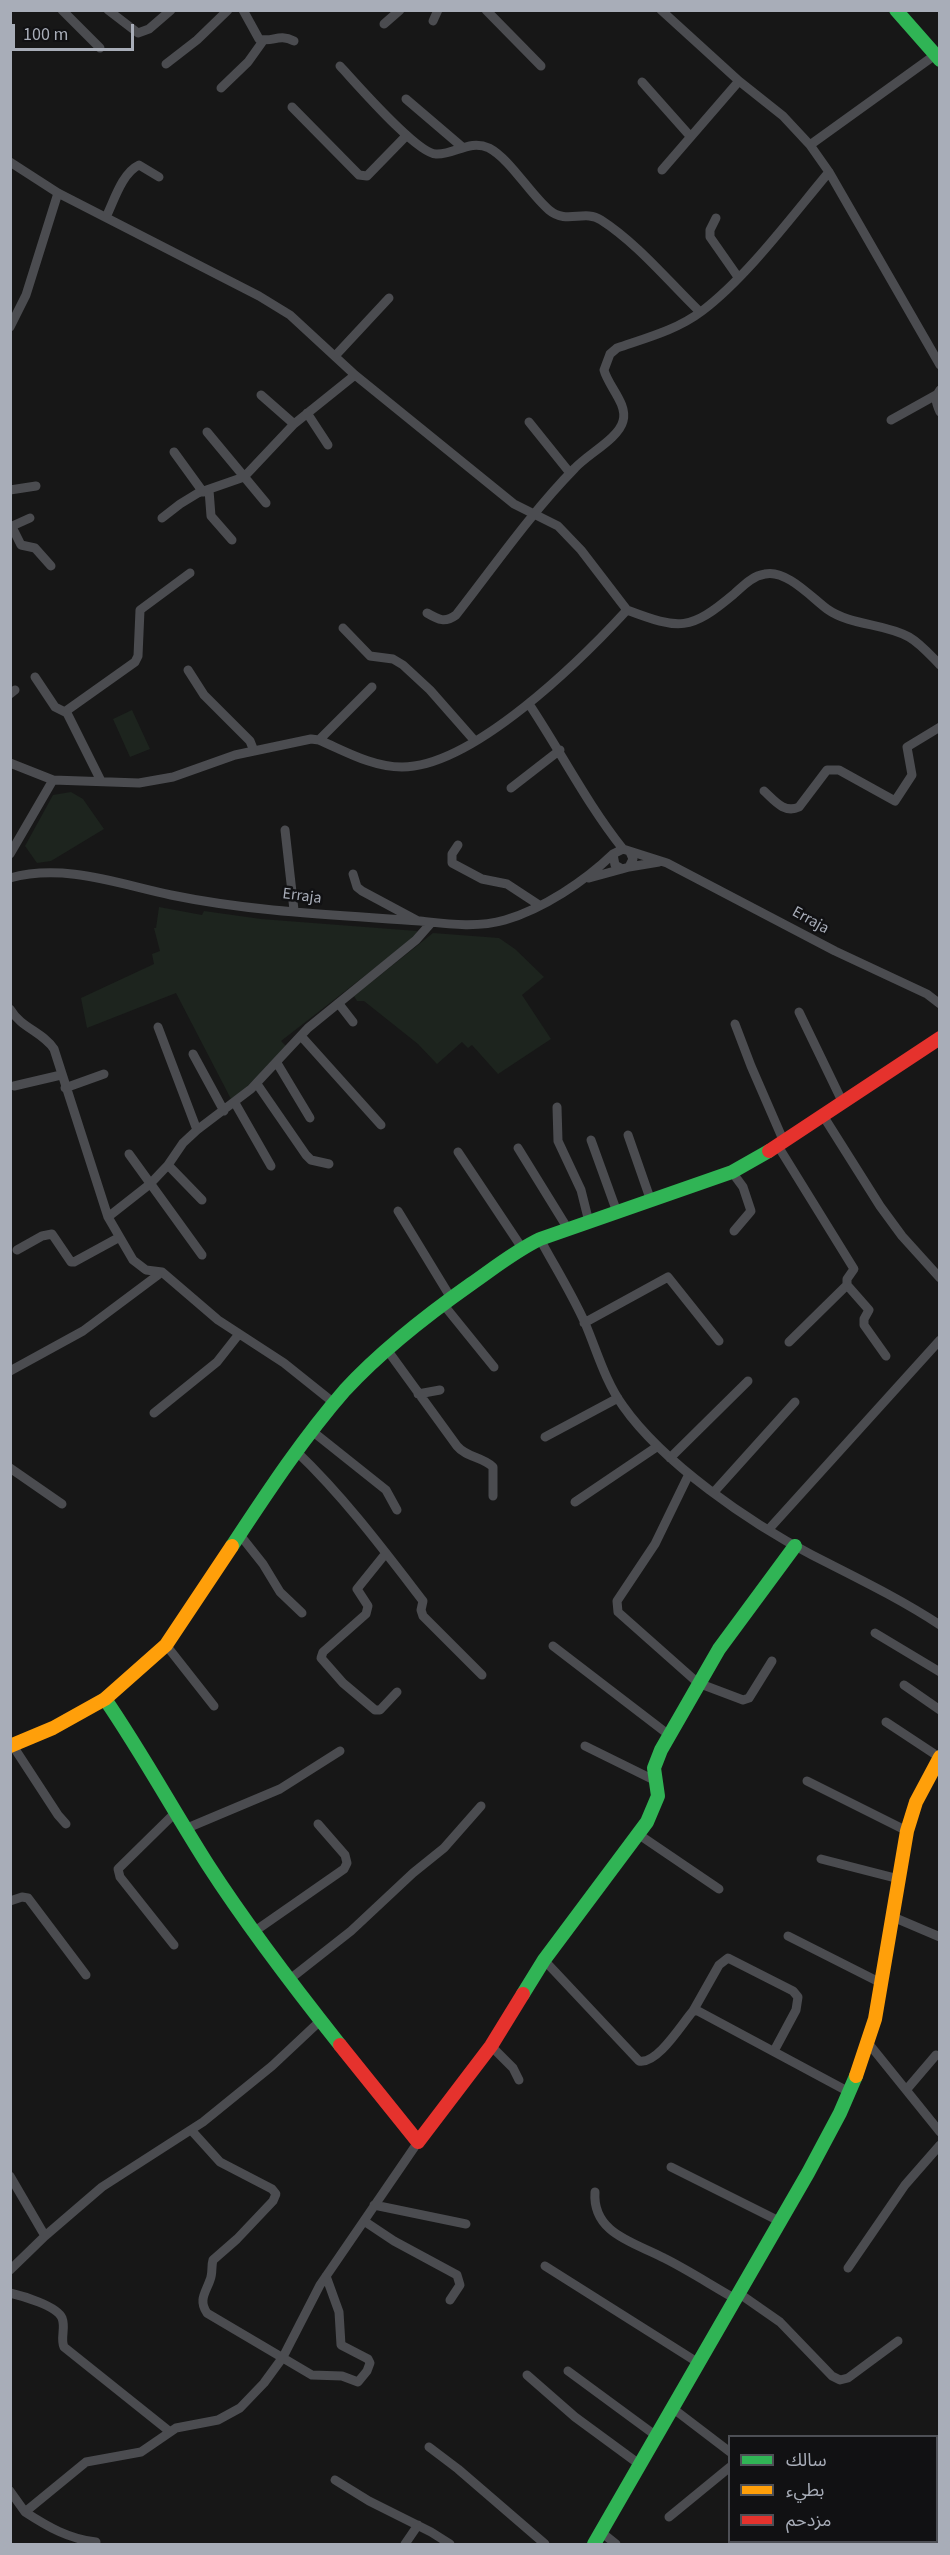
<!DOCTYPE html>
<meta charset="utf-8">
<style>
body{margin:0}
#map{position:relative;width:950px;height:2555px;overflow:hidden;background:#171717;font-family:"Source Sans 3","Noto Sans Arabic",sans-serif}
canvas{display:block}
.frame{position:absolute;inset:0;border:12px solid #a8adb8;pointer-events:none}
.legend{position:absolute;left:728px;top:2435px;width:210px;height:108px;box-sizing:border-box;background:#111113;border:2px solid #4d4f55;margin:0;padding:8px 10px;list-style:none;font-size:18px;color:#a8adb8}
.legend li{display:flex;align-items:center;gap:12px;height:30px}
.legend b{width:30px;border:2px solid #4d4f55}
.scale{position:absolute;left:12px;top:24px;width:122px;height:27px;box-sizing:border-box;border:3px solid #a8adb8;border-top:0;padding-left:8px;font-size:18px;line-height:21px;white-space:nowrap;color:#a8adb8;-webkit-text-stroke:4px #111113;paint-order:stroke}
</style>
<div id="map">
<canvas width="950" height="2555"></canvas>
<div class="frame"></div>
<ul class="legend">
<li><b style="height:8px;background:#30b455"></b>سالك</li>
<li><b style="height:8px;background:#ff9f0a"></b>بطيء</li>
<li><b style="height:8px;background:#e5322d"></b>مزدحم</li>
</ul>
<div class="scale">100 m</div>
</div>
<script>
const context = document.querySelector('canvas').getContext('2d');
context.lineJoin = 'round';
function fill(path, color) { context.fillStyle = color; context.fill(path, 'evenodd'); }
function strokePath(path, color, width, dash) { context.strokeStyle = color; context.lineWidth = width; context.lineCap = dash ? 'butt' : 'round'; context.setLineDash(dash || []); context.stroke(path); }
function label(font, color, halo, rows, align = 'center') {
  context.font = font + ' "Source Sans 3",sans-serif'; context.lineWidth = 5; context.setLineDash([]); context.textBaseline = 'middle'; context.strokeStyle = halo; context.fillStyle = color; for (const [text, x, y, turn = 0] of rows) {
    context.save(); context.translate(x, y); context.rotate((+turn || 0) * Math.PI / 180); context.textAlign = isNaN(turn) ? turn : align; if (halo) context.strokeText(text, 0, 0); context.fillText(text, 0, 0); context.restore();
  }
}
fill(new Path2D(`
 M 132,710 L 150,749 L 130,757 L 113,719 Z
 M 71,792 L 83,799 L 104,829 L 51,861 L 37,863 L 25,846 L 53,795 Z
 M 159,907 L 202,915 L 204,911 L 261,919 L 417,931 L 416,936 L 281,1041 L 286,1046 L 243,1091 L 231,1099 L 176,993 L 87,1028 L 81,998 L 154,964 L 152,954 L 160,951 L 154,928 L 156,928 Z
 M 433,933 L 499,938 L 515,949 L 544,977 L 522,995 L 551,1039 L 498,1074 L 472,1045 L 468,1048 L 462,1042 L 437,1064 L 418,1044 L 364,1001 L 357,1001 L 354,996 Z`), '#1d241e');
strokePath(new Path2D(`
 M 62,10 L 100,48
 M 108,10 L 138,33 L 149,29 L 171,10
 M 243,10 L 259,39 C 273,43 278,33 294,41
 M 486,10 L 541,66
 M 661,10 L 739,81 L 783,116 L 810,145
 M 433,21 L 438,10
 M 384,24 L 400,10
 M 935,55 L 810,145 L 829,172 L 940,365
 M 166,64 L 197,40 L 228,10
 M 340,66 C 356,83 416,153 436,154 C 455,155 469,139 489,148 C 510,159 530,194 549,210 C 567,225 584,209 601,220 C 637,243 669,282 700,312
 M 642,82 L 690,136
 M 221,88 L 248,62 L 263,41
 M 406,99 L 461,146
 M 292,107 L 359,175 L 367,176 L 406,136
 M 10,162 L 58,193 L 259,296 L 290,315 L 355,375 L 514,504 L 558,526 L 581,550 L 627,610
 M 662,170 L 739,81
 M 106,217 C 114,201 122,173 139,165 L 159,177
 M 716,218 L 710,230 L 710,237 L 738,277
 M 10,327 L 26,295 L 58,193
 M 335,356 L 389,298
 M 940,390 C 934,398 936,403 940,412
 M 261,395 L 294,424
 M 307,413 L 328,445
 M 891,420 L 936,395
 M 529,422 L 570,473
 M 207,432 L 266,503
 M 174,452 L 203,492
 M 10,490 L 36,486
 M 209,490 L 211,516 L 232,540
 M 162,518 L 180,504 L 198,493 L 244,477 L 294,424 L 355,375
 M 10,527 L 30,518
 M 12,527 L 21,545 L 35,548 L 51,566
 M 427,613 C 439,620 445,623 456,615 C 495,565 531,513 575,468 C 588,454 619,438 623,421 C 628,404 608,386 604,370 L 610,354 L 617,348 C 646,338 677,330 702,311 C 747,277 792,216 829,172
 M 343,628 L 370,656 L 393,659 L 403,665 L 430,690 L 474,740
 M 188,670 L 204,695 L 250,741 L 254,751
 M 35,677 L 55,707 L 67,713
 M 10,694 L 15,690
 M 529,704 C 561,752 587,804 623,849
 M 319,740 L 372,687
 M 10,763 L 53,780 L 139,783 L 173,777 L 235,755 L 311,739 L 319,740 C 345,751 372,767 402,767 C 473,767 581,660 627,610 C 680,630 690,631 734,594 C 743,586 752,576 765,574 C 786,569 812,598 827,609 C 851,626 884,623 909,637 C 921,644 930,655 940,665
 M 101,781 L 66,711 L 135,662 L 138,656 L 140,610 L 190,573
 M 511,788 L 560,750
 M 764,791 C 774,800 784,814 799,807 L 827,770 L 839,770 L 895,801 L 912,775 L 907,747 L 940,727
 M 285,830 L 294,910
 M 458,845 L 452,854 L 452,863 L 482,879 L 507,884 L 539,905
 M 630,852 L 633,859 L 629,867 L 622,869 L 615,865 L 613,854 L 623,849 L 667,863 L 835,951 L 927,994 L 940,1004
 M 10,854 L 53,780
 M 629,867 L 659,862
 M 353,874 L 357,887 L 362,891 L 418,921
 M 10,878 C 64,863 119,884 171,895 C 253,912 337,915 420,921 C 448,924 477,928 505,920 C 543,909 585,881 613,854
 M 589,878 L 622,869
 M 339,1004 L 353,1022
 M 10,1009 C 21,1028 43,1032 54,1049 L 108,1217 L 133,1260 L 146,1270 L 162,1272 L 218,1320 L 284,1363 L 334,1403
 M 799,1012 L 842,1101
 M 735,1024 L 751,1066 L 784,1142
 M 158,1027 L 197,1130
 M 301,1036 L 381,1125
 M 193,1054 L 224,1111
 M 277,1063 L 310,1118
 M 257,1084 L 306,1155 L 311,1160 L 329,1164
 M 14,1086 L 61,1075
 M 65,1088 L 104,1074
 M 235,1103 L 271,1166
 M 557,1107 L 558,1141 L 581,1190 L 589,1222
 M 822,1114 L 880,1206 L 902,1236 L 940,1278
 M 628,1135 L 651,1201
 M 591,1140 L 617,1212
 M 778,1146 L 854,1269 L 847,1279 L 847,1285 L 789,1342
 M 518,1148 L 568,1229
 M 458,1152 L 522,1248
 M 129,1154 L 202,1255
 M 168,1165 L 202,1200
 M 732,1172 L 743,1187 L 751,1211 L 734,1231
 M 398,1211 L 451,1298
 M 108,1217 L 150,1184 L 168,1165 L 183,1143 L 197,1130 L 251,1089 L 308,1028 L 416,940 L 431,923
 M 540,1239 C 555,1267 572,1294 585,1323 C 597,1351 605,1381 623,1406 C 663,1463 750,1523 812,1555 C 855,1577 899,1598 940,1625
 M 17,1250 L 42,1236 L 52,1234 L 71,1262 L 74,1262 L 118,1238
 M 847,1285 L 869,1310 L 864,1319 L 864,1325 L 886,1356
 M 443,1304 L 494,1367
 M 584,1323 L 668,1277 L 719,1341
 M 388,1351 L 457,1446 C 467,1458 481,1456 493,1467 L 493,1496
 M 10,1371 L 83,1331 L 162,1272
 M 418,1394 L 440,1390
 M 154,1413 L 217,1362 L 239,1334
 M 312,1431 L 386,1490 L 397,1510
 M 545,1437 L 618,1398
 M 297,1452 C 344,1497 383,1549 423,1601 L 421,1610 L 423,1616 L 482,1675
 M 670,1458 L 748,1381
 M 10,1468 L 62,1504
 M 689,1474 L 655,1544 L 617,1601 L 618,1612 L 698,1683 L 743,1700 L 749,1698 L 772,1661
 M 714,1492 L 795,1402
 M 575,1502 L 658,1446
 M 769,1529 L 940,1340
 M 240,1535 L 263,1564 L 280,1592 L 302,1613
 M 386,1553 L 357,1589 L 368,1606 L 366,1614 L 323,1652 L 321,1658 L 343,1683 L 375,1710 L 380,1710 L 397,1692
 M 875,1633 L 940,1672
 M 166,1645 L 214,1706
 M 553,1646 L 669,1735
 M 904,1685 L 940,1710
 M 886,1722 L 939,1757
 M 13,1746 L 58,1815 L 66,1824
 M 585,1746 L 656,1781
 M 807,1781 L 907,1831
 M 185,1829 L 280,1789 L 340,1751
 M 638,1834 L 719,1889
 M 821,1859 L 899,1879
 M 10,1901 L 22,1897 L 28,1898 L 86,1975
 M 893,1917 L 940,1937
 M 255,1931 L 344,1869 L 347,1863 L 345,1855 L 318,1824
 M 788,1936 L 881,1983
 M 174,1945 L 120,1877 L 118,1869 L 176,1812
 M 544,1960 L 639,2061 C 657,2065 681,2025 693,2011 L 698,2011 L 849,2092
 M 290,1979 L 351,1931 L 413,1873 L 444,1848 L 481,1806
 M 693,2011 L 719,1965 L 728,1958 L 793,1991 L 798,1997 L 796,2010 L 774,2051
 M 869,2044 L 940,2132
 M 491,2046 L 513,2068 L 519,2080
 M 907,2089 L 936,2055
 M 192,2131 L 220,2162 L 272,2189 L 276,2194 L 273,2201 L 237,2239 L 213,2260 C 211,2266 213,2273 210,2280 C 206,2292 198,2300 207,2313 L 312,2375 L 342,2376 L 358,2382 L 367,2371 L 370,2363 L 368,2359 L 341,2345 L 339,2312 L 326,2276
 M 671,2167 L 779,2221
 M 10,2176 L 45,2236 L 10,2270
 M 595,2192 C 592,2234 636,2243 664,2258 C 688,2270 711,2285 734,2298
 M 374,2205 L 466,2224
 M 364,2221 L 394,2241 L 457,2275 L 460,2285 L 450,2300
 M 45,2236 L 102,2187 L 203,2122 L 272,2066 L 320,2021
 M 545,2266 L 697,2362
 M 848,2268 L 905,2185 L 940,2145
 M 737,2292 L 780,2322 L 832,2376 L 840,2380 L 848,2378 L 898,2341
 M 10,2293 C 23,2296 57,2306 62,2318 C 66,2328 60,2338 64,2347 L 169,2431
 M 568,2371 L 655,2435
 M 527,2375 L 575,2417 L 639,2464
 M 671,2407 L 730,2452
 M 429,2447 L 458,2469 L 545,2544
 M 335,2480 L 369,2501 L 431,2532 L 450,2544
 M 10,2491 L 25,2512 L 86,2462 L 141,2452 L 176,2428 L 218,2420 L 240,2408 L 264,2383 L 283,2357 L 320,2285 L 418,2142
 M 25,2512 C 48,2527 69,2539 96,2542
 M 669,2517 L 730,2467
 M 601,2532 L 616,2544
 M 810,2542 L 813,2544
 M 405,2544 L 418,2525`), '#4b4c50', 9);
strokePath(new Path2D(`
 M 896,10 L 940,60
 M 232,1546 C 267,1493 303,1438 345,1390 C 382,1350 427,1315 471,1284 C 494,1268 515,1251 540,1239 L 732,1172 L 769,1151
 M 105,1699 C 142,1753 173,1810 208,1865 C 248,1927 294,1987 340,2045
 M 523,1994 L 544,1960 L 647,1822 L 658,1796 L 654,1768 L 661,1750 L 719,1649 L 795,1546
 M 594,2544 L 808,2173 L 840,2113 L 856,2076`), '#30b455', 14);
strokePath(new Path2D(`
 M 10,1746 L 53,1728 L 105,1699 L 166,1645 L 232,1546
 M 856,2076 L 875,2019 L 907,1831 L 916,1802 L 940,1757`), '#ff9f0a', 14);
strokePath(new Path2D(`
 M 769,1151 L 940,1038
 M 340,2045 L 418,2142 L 491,2046 L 523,1994`), '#e5322d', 14);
label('16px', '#a8adb8', '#111113', [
 ["Erraja",302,897,7],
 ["Erraja",810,921,29]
]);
</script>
